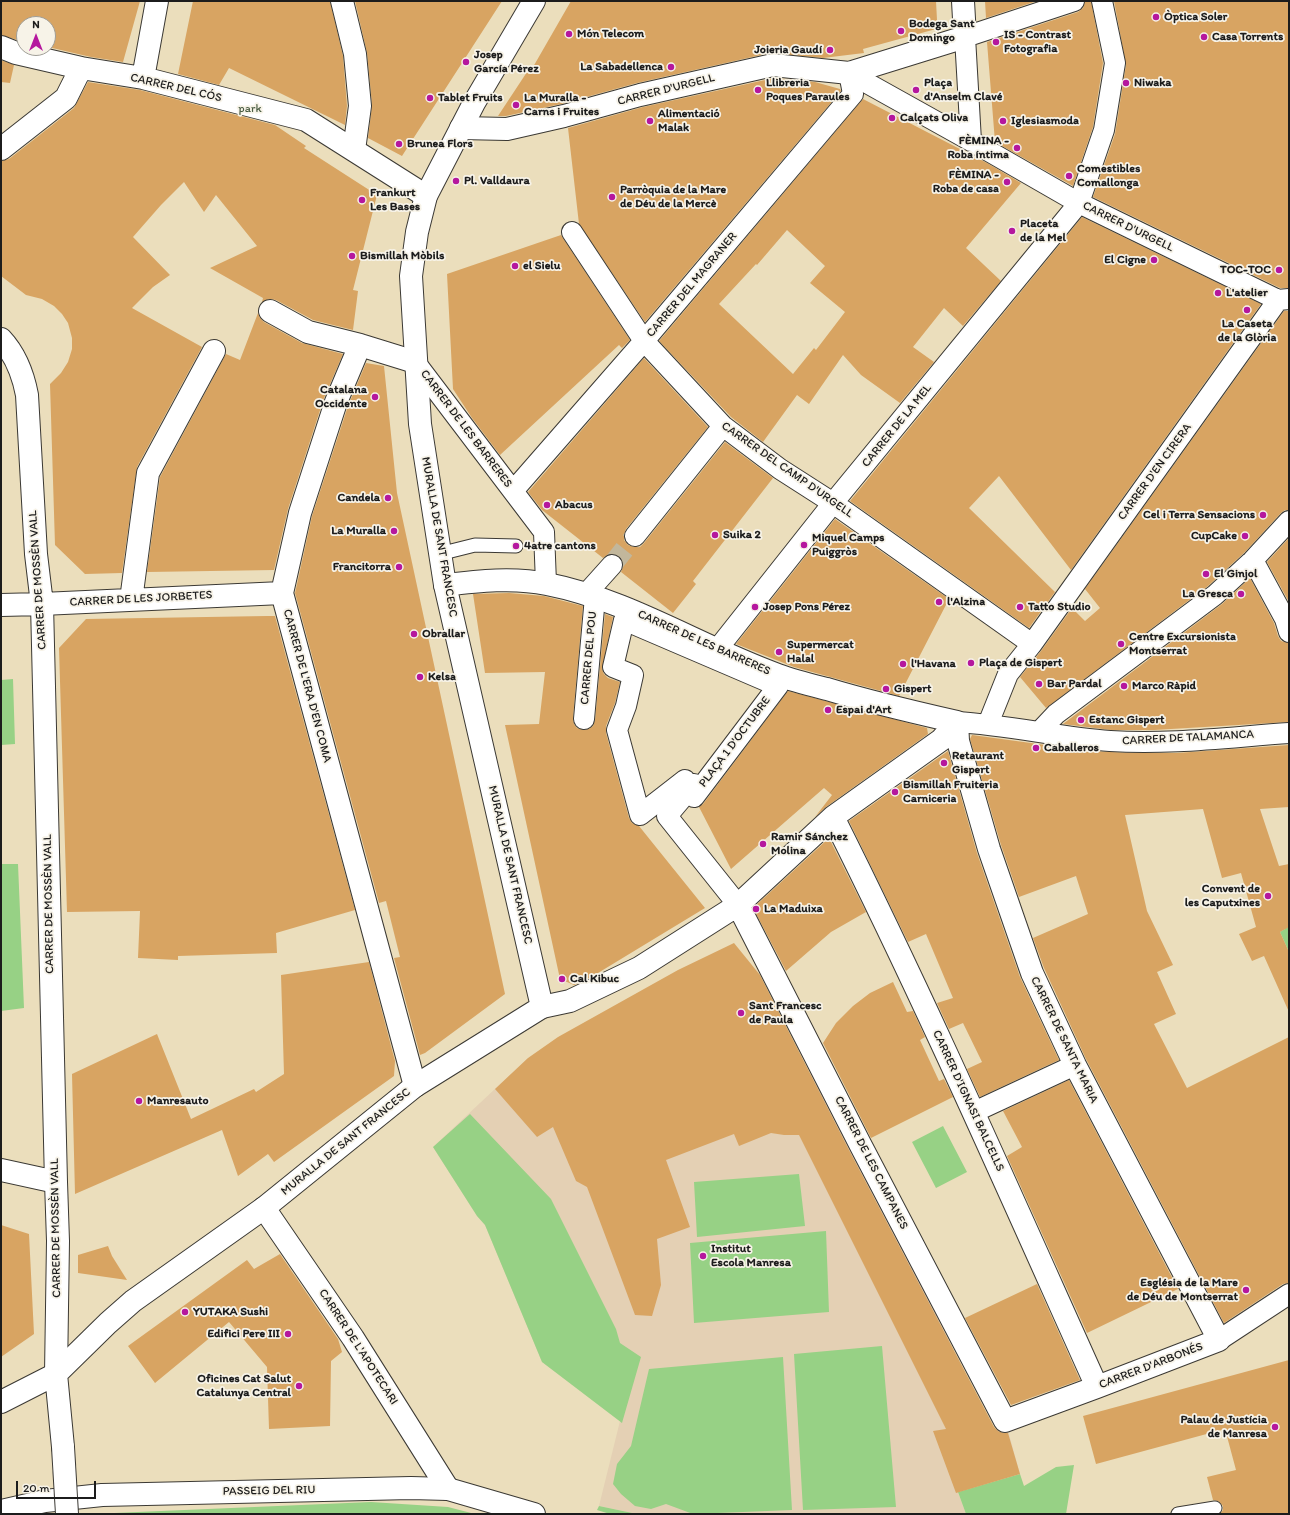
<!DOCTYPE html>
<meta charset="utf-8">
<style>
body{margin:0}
#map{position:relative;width:1290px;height:1515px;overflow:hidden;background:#ebdebc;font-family:Itim,sans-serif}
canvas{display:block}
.frame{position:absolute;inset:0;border:2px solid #1c1c1c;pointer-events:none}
.north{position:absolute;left:16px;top:16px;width:40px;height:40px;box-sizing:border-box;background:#f7f3e8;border:1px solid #9f9d96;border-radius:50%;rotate:0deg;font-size:11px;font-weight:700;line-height:16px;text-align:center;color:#1c1c1c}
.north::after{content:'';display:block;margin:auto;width:14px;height:18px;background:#b5179e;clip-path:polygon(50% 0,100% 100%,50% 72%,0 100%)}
.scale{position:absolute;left:16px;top:1481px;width:80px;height:18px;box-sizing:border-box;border:2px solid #1c1c1c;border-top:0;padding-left:5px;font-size:12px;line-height:14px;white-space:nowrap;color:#1c1c1c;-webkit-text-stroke:3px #f7f3e8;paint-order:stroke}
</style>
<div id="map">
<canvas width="1290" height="1515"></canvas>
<div class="frame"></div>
<div class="north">N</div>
<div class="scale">20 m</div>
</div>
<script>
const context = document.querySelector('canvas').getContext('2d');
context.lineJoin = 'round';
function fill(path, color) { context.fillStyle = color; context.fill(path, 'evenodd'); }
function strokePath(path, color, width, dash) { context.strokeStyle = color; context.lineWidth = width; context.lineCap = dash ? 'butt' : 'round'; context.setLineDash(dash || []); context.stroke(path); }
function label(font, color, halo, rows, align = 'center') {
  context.font = font + ' Itim,sans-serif'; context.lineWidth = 3.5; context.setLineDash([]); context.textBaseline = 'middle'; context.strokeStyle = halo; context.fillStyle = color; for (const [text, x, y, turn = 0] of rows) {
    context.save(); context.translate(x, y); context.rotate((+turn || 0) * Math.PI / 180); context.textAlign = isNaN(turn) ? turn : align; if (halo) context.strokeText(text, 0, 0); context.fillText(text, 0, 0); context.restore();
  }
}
fill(new Path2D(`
 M 528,1058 L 798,1079 L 815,1071 L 994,1431 L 1007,1427 L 1020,1474 L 958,1492 L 966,1514 L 637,1514 L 599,1506 L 620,1421 L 542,1362 L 485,1225 L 477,1216 L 433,1147 Z`), '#e4d0b4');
fill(new Path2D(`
 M 13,679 L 15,744 L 1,745 L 1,680 Z
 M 1,864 L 18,864 L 24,1008 L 1,1011 Z
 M 1289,919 L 1289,952 L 1280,932 L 1285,929 L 1280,921 Z
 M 470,1114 L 551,1199 L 616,1329 L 620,1343 L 641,1357 L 622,1423 L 542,1362 L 485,1225 L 477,1216 L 433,1147 Z
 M 943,1126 L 967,1172 L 936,1188 L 912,1142 Z
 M 799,1174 L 805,1226 L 697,1237 L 694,1182 Z
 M 826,1231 L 829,1312 L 694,1323 L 690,1243 Z
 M 882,1346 L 896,1507 L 803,1510 L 794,1354 Z
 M 783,1357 L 792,1510 L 693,1514 L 666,1504 L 651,1509 L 635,1506 L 621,1494 L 613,1484 L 617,1464 L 631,1446 L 649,1369 Z
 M 1074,1465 L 1066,1514 L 966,1514 L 958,1492 L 1020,1474 L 1024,1486 L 1056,1467 Z
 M 371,1502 L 448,1507 L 475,1514 L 91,1514 Z
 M 599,1506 L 637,1514 L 610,1514 L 597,1510 Z`), '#97d185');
fill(new Path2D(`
 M 1,1 L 140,1 L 123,62 L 91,57 L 48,47 L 48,24 L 24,24 L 24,42 L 1,35 Z
 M 193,1 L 330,1 L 343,56 L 347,106 L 345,125 L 229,68 L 219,85 L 178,74 Z
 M 355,1 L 502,1 L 402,156 L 368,138 L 372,105 L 367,53 Z
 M 571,1 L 936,1 L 937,20 L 936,29 L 863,49 L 864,53 L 823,58 L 770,53 L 637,83 L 561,104 L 506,116 L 498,116 L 527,72 L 529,74 Z
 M 985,1 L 1037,1 L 986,18 Z
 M 1085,1 L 1091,1 L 1103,63 L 1093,127 L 1073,186 L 995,142 L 987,42 L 1078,12 L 1083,8 Z
 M 1114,1 L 1289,1 L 1289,288 L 1280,288 L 1093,197 L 1115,134 L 1126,65 Z
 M 1,60 L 14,65 L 10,83 L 1,82 Z
 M 774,78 L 815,82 L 840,89 L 841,91 L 645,322 L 579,224 L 568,128 L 643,107 Z
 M 88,82 L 140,90 L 275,125 L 306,146 L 304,148 L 377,195 L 353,290 L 358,291 L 353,330 L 313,320 L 276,300 L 269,299 L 262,302 L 263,298 L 210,268 L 257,246 L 216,195 L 204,212 L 184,182 L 161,205 L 133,237 L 170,275 L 153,287 L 132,308 L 202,347 L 137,467 L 122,573 L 85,574 L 55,545 L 50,384 L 61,373 L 68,362 L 72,349 L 72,338 L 68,323 L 62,314 L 54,306 L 42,299 L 26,295 L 1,276 L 1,161 L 9,159 L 74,108 Z
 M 863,99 L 987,163 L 1021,183 L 966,248 L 1001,281 L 963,326 L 944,308 L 913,347 L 934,362 L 900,403 L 861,375 L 843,355 L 809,404 L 797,395 L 763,442 L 731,417 L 659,341 ZM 787,230 L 825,266 L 810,283 L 845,312 L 816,350 L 814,348 L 793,374 L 719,304 L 756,264 L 757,265 Z
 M 1082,217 L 1261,304 L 1071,570 L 999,476 L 969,508 L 1055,592 L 1029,628 L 850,501 Z
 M 561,235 L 630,340 L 622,348 L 619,345 L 500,455 L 472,418 L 453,389 L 447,274 Z
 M 1284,311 L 1289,311 L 1289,510 L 1285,510 L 1281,513 L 1245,552 L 1208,586 L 1046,708 L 1020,677 L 1041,651 L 1072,608 L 1085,621 L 1100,608 L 1085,589 Z
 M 258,313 L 260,318 L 264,322 L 302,343 L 343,354 L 324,398 L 288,509 L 274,570 L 147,572 L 160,477 L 226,354 L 240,360 Z
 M 644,358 L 708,427 L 626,529 L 624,535 L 624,540 L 628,545 L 634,547 L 640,547 L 644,543 L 725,442 L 773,478 L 693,581 L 696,584 L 673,613 L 621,572 L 623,567 L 623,562 L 619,556 L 615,554 L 609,554 L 603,558 L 542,510 L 528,492 Z
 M 366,363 L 384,366 L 397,493 L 505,994 L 425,1053 L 420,1055 L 394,958 L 400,957 L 386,901 L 379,903 L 295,593 L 312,516 L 348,406 Z
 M 835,519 L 949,599 L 899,696 L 794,667 L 736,644 Z
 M 1289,538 L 1289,602 L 1267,562 Z
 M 1250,578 L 1274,623 L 1278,636 L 1281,641 L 1289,643 L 1289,722 L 1154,730 L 1111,730 L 1063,724 L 1222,604 Z
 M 509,593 L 544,596 L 583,606 L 573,718 L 574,724 L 577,728 L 583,730 L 589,729 L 593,726 L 595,720 L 605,614 L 613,617 L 602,669 L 604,674 L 608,678 L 620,682 L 615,703 L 606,726 L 606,733 L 629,818 L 632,823 L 639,826 L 705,908 L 593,976 L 574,985 L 560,979 L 505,725 L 539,724 L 545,672 L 485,673 L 473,594 Z
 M 267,616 L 275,616 L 355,910 L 276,933 L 277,953 L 178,956 L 178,960 L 138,958 L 140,911 L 67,912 L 59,648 L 86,619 Z
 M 788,691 L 927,728 L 928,734 L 826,807 L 815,817 L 832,795 L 824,788 L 731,869 L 699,807 L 703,804 Z
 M 972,735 L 1090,751 L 1132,753 L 1177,753 L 1289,745 L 1289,807 L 1260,809 L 1279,866 L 1289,864 L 1289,927 L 1280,932 L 1289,952 L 1289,1012 L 1264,956 L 1252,961 L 1239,934 L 1256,927 L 1241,873 L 1222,878 L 1203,809 L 1125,815 L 1147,911 L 1173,965 L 1157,972 L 1176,1014 L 1154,1024 L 1187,1088 L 1289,1037 L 1289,1283 L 1283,1284 L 1224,1323 L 1086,1059 L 1044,968 L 1033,938 L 1088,914 L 1076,876 L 1019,897 L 1001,845 L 970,739 Z
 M 948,751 L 977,853 L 1020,977 L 1059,1060 L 980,1097 L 967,1069 L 982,1062 L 963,1023 L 949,1029 L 937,1003 L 953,998 L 926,934 L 908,942 L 849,821 Z
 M 829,838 L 866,912 L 831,932 L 786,971 L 753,908 Z
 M 734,943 L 760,975 L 849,1150 L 994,1427 L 998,1431 L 1003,1433 L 1008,1433 L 1020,1474 L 956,1493 L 933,1431 L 946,1429 L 799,1135 L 784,1135 L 771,1133 L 739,1146 L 734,1134 L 666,1160 L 690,1227 L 657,1239 L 661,1285 L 652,1316 L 635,1315 L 587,1187 L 576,1181 L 553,1127 L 537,1137 L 495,1089 L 528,1058 L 558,1037 L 678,970 Z
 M 369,962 L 395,1061 L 394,1076 L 274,1162 L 268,1154 L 238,1176 L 222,1130 L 75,1194 L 72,1074 L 157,1034 L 191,1119 L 254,1089 L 256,1092 L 284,1074 L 281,975 Z
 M 893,982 L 907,1012 L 913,1011 L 925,1037 L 920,1040 L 939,1081 L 944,1079 L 953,1097 L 871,1138 L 823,1043 L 836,1023 L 853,1006 L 870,993 Z
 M 1069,1080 L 1178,1289 L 1087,1333 L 1007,1156 L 1022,1147 L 1003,1111 Z
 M 1,1225 L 29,1234 L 34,1334 L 1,1357 Z
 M 108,1246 L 112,1256 L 127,1280 L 78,1273 L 78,1255 Z
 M 280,1254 L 338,1339 L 342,1352 L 331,1361 L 330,1426 L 269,1429 L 267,1367 L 229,1322 L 155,1383 L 128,1346 L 247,1260 L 254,1269 Z
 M 1037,1284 L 1080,1380 L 1011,1405 L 965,1318 Z
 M 1289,1360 L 1289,1514 L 1220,1514 L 1223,1510 L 1223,1506 L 1218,1501 L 1213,1500 L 1207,1477 L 1236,1470 L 1225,1429 L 1096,1464 L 1083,1416 Z`), '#d8a462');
strokePath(new Path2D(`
 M 612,565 L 635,536`), '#c2b79c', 20, [20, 10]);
const service = new Path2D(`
 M 439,554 L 475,545 L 516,546
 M 1178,1514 L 1215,1508`);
const pedestrian = new Path2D(`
 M 849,73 L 971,141 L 1079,203 L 1278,300 L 1289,299
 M 971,141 L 965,37 L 1074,1
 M 572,232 L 644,341 L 723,426 L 780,469 L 833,503 L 1032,644 L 1008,674 L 988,724
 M 415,362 L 544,532 L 546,583
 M 513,491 L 644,341 L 853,94 L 849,73
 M 635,536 L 723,426
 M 1253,560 L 1285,619 L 1289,632
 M 586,594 L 612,565
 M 624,620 L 778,686 L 694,797 L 685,780 L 640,815 L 617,730 L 626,706 L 633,675 L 613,667 Z
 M 1032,644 L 1278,300
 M 718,651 L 723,642 L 833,503 L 1079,203 L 1104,130 L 1115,63 L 1102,1
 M 584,719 L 595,597
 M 957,722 C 1008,725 1059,737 1110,741 C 1169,745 1230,737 1289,733
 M 1040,731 L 1056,714 L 1215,595 L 1253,560 L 1289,521
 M 694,784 L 667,816 L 738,905
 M 974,1112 L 1075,1065
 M 1219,1340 L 1289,1294`);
const minor = new Path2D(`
 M 342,1 L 355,54 L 360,106 L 354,150
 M 1,47 L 16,53 L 81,68 L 143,78 L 306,120 L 426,196
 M 143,78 L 157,1
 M 461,128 L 507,129 L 564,116 L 640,95 L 773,65 L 849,73 L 965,37 L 963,1
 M 1,149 L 66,98 L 81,68
 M 270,311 L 308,332 L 360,345
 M 1,339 C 16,355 23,374 27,395 L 36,554 L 42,604 L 56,1182 L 58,1241 L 56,1374
 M 445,585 C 478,581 514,577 547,584 C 629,600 700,647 778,675 C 794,681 811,685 827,689 C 870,702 913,712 957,722
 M 131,600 L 148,473 L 214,351
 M 1,605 L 42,604 L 282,593
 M 833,817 C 927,1004 1011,1196 1097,1387
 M 738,905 L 860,1144 L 1005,1421 L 1097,1387 L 1219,1340 L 1075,1065 L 1032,973 L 989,849 L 958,741 L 957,722
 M 542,1007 L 570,1001 L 639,968 L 738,905 L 833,817 L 941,740 L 957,722
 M 415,1086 L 282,593 L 300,513 L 336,402 L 360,345 L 415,362
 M 1,1170 L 56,1182
 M 264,1208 L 353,1338 L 448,1489`);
const tertiary = new Path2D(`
 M 56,1374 L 63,1447
 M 1,1402 L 56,1374 L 108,1323 L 133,1301 L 264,1208 L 415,1086 L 542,1007 L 445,585 L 420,424 L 411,276 L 417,232 L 426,196 L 474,103 L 534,1
 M 1,1511 L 45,1501 L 102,1495 L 411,1488 L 448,1489 L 534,1514`);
strokePath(service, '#3b3934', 15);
strokePath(pedestrian, '#3b3934', 22);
strokePath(minor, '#3b3934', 24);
strokePath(tertiary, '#3b3934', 24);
strokePath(service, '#fff', 13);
strokePath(pedestrian, '#fff', 20);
strokePath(minor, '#fff', 22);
strokePath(tertiary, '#fff', 22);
const tertiaryBridge = new Path2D(`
 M 63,1447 L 67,1514`);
strokePath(tertiaryBridge, '#3b3934', 24, []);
strokePath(tertiaryBridge, '#fff', 22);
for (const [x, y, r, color] of [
 [1156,17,4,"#b5179e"],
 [901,31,4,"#b5179e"],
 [569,34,4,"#b5179e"],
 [1204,37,4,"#b5179e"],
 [996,42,4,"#b5179e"],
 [830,50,4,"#b5179e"],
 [466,62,4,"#b5179e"],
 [671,67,4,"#b5179e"],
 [1126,83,4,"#b5179e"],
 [758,90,4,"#b5179e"],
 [916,90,4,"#b5179e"],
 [430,98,4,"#b5179e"],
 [516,105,4,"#b5179e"],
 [892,118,4,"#b5179e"],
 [650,121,4,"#b5179e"],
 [1003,121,4,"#b5179e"],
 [399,144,4,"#b5179e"],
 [1017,148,4,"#b5179e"],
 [1069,176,4,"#b5179e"],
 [456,181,4,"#b5179e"],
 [1007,182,4,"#b5179e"],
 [612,197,4,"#b5179e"],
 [362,200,4,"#b5179e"],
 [1012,231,4,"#b5179e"],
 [352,256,4,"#b5179e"],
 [1154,260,4,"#b5179e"],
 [515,266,4,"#b5179e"],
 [1279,270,4,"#b5179e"],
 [1218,293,4,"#b5179e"],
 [1247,310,4,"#b5179e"],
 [375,397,4,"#b5179e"],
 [388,498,4,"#b5179e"],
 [547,505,4,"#b5179e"],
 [1263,515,4,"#b5179e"],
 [394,531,4,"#b5179e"],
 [715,535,4,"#b5179e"],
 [1245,536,4,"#b5179e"],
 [804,545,4,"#b5179e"],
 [516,546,4,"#b5179e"],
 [399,567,4,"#b5179e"],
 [1206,574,4,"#b5179e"],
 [1241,594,4,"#b5179e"],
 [939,602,4,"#b5179e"],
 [755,607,4,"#b5179e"],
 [1020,607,4,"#b5179e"],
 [414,634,4,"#b5179e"],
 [1121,644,4,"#b5179e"],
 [779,652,4,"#b5179e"],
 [971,663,4,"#b5179e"],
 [903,664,4,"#b5179e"],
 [420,677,4,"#b5179e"],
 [1039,684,4,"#b5179e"],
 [1124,686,4,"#b5179e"],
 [886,689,4,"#b5179e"],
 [828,710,4,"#b5179e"],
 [1081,720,4,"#b5179e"],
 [1036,748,4,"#b5179e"],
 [944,763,4,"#b5179e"],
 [895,792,4,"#b5179e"],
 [763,844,4,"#b5179e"],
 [1268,896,4,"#b5179e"],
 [756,909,4,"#b5179e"],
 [562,979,4,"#b5179e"],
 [741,1013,4,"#b5179e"],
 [139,1101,4,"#b5179e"],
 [703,1256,4,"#b5179e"],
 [1246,1290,4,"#b5179e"],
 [185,1312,4,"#b5179e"],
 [288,1334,4,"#b5179e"],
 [299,1386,4,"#b5179e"],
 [1275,1427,4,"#b5179e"]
]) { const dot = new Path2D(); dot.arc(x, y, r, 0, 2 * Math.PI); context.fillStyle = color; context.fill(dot); strokePath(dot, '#f7f3e8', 1.5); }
label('bold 12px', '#1c1c1c', '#f7f3e8', [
 ["Òptica Soler",1164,17],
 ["Bodega Sant",909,24],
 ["Domingo",909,38],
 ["Món Telecom",577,34],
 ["IS - Contrast",1004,35],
 ["Fotografia",1004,49],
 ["Casa Torrents",1212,37],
 ["Joieria Gaudí",822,50,"right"],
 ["Josep",474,55],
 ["García Pérez",474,69],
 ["La Sabadellenca",663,67,"right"],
 ["Llibreria",766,83],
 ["Poques Paraules",766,97],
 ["Plaça",924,83],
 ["d'Anselm Clavé",924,97],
 ["Niwaka",1134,83],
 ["Tablet Fruits",438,98],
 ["La Muralla -",524,98],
 ["Carns i Fruites",524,112],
 ["Alimentació",658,114],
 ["Malak",658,128],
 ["Calçats Oliva",900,118],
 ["Iglesiasmoda",1011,121],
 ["FÈMINA -",1009,141,"right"],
 ["Roba íntima",1009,155,"right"],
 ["Brunea Flors",407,144],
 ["Comestibles",1077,169],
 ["Comallonga",1077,183],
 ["FÈMINA -",999,175,"right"],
 ["Roba de casa",999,189,"right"],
 ["Pl. Valldaura",464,181],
 ["Parròquia de la Mare",620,190],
 ["de Déu de la Mercè",620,204],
 ["Frankurt",370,193],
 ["Les Bases",370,207],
 ["Placeta",1020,224],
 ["de la Mel",1020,238],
 ["Bismillah Mòbils",360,256],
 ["El Cigne",1146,260,"right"],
 ["el Sielu",523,266],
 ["TOC-TOC",1271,270,"right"],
 ["L'atelier",1226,293],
 ["La Caseta",1247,324,"center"],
 ["de la Glòria",1247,338,"center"],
 ["Catalana",367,390,"right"],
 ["Occidente",367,404,"right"],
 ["Candela",380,498,"right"],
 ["Abacus",555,505],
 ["Cel i Terra Sensacions",1255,515,"right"],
 ["La Muralla",386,531,"right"],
 ["Suika 2",723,535],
 ["CupCake",1237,536,"right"],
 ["Miquel Camps",812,538],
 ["Puiggròs",812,552],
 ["4atre cantons",524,546],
 ["Francitorra",391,567,"right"],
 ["El Ginjol",1214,574],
 ["La Gresca",1233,594,"right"],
 ["l'Alzina",947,602],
 ["Josep Pons Pérez",763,607],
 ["Tatto Studio",1028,607],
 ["Obrallar",422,634],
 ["Centre Excursionista",1129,637],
 ["Montserrat",1129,651],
 ["Supermercat",787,645],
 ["Halal",787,659],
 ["Plaça de Gispert",979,663],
 ["l'Havana",911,664],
 ["Kelsa",428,677],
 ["Bar Pardal",1047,684],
 ["Marco Ràpid",1132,686],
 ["Gispert",894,689],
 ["Espai d'Art",836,710],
 ["Estanc Gispert",1089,720],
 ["Caballeros",1044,748],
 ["Retaurant",952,756],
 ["Gispert",952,770],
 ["Bismillah Fruiteria",903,785],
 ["Carniceria",903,799],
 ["Ramir Sánchez",771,837],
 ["Molina",771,851],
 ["Convent de",1260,889,"right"],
 ["les Caputxines",1260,903,"right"],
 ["La Maduixa",764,909],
 ["Cal Kibuc",570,979],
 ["Sant Francesc",749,1006],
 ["de Paula",749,1020],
 ["Manresauto",147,1101],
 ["Institut",711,1249],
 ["Escola Manresa",711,1263],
 ["Església de la Mare",1238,1283,"right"],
 ["de Déu de Montserrat",1238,1297,"right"],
 ["YUTAKA Sushi",193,1312],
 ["Edifici Pere III",280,1334,"right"],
 ["Oficines Cat Salut",291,1379,"right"],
 ["Catalunya Central",291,1393,"right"],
 ["Palau de Justícia",1267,1420,"right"],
 ["de Manresa",1267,1434,"right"]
], 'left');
label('12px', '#1c1c1c', '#f7f3e8', [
 ["CARRER DEL CÓS",176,88,13],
 ["CARRER D'URGELL",666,90,-14],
 ["CARRER D'URGELL",1128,227,26],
 ["CARRER DEL MAGRANER",692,285,-50],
 ["CARRER DE LA MEL",897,426,-51],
 ["CARRER DE LES BARRERES",466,429,53],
 ["CARRER DEL CAMP D'URGELL",787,470,35],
 ["CARRER D'EN CIRERA",1155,472,-54],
 ["MURALLA DE SANT FRANCESC",439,537,80],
 ["CARRER DE MOSSÈN VALL",38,580,-94],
 ["CARRER DE LES JORBETES",141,599,-3],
 ["CARRER DE LES BARRERES",704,643,24],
 ["CARRER DEL POU",589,658,-85],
 ["CARRER DE L'ERA D'EN COMA",307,686,75],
 ["CARRER DE TALAMANCA",1188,738,-3],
 ["PLAÇA 1 D'OCTUBRE",735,742,-53],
 ["MURALLA DE SANT FRANCESC",510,865,77],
 ["CARRER DE MOSSÈN VALL",49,904,-91],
 ["CARRER DE SANTA MARIA",1064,1040,64],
 ["CARRER D'IGNASI BALCELLS",968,1101,65],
 ["MURALLA DE SANT FRANCESC",346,1142,-39],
 ["CARRER DE LES CAMPANES",871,1163,63],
 ["CARRER DE MOSSÈN VALL",56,1228,-91],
 ["CARRER DE L'APOTECARI",358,1347,57],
 ["CARRER D'ARBONÉS",1151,1366,-21],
 ["PASSEIG DEL RIU",269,1491,-1]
]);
label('12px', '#475b41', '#f7f3e8', [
 ["park",250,109]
]);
</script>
